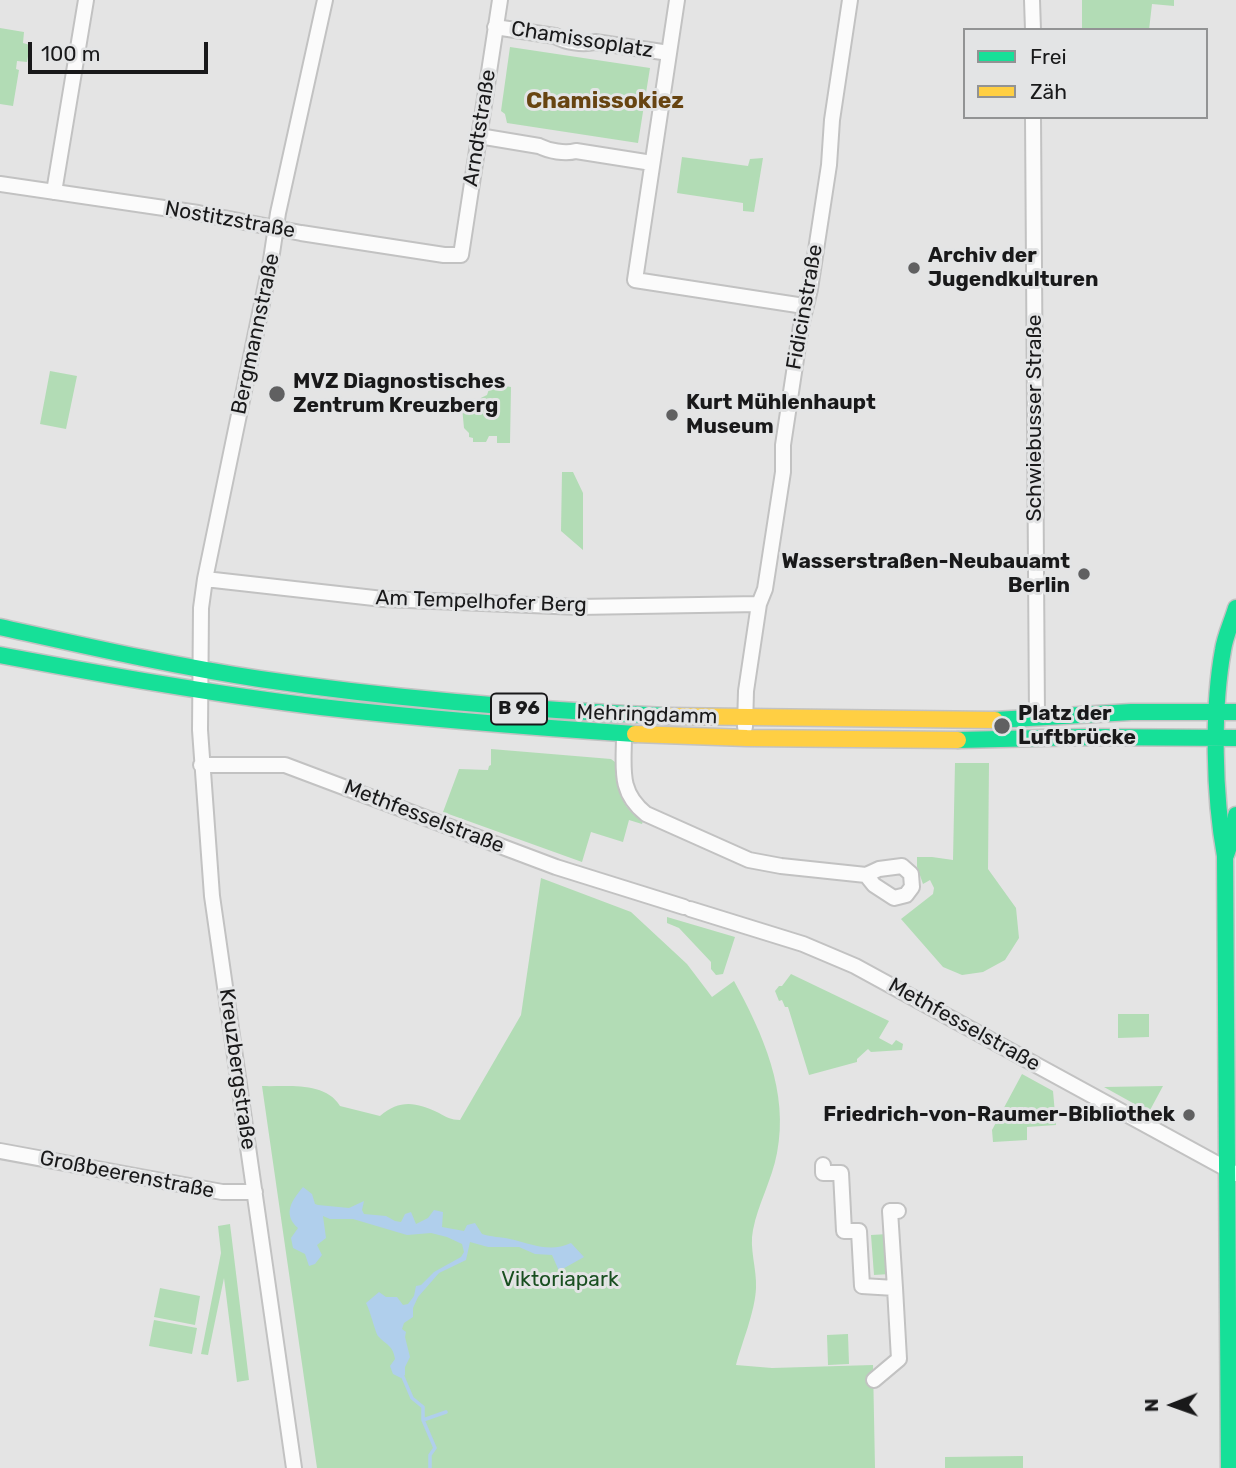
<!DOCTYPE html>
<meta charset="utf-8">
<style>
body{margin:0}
#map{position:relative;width:1236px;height:1468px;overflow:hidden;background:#e4e4e4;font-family:Rubik,sans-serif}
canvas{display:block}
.legend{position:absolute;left:963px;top:28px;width:245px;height:91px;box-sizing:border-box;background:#e3e4e5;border:2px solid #929394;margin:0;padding:9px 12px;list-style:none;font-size:21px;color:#19191a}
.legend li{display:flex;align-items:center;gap:14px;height:35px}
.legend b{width:35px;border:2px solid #929394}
.north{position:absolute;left:1138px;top:1370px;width:70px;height:70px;-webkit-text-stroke:5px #e3e4e5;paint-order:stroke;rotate:269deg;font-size:19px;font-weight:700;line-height:28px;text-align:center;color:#19191a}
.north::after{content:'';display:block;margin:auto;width:24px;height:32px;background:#19191a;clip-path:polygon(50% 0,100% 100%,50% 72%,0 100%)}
.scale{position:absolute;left:28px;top:42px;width:180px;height:32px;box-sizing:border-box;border:4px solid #19191a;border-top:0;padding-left:9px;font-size:21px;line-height:24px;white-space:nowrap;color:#19191a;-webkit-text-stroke:5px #e3e4e5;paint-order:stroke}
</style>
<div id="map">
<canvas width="1236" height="1468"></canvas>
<ul class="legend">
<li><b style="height:9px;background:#16e098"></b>Frei</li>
<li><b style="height:9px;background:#ffcf43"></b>Zäh</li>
</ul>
<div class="north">N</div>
<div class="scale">100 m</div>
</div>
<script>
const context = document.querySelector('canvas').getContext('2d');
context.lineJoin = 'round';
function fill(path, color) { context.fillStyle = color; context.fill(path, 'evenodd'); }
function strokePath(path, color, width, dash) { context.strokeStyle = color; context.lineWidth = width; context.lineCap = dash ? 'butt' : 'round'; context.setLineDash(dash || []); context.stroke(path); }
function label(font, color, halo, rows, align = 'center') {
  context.font = font + ' Rubik,sans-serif'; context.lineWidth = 6; context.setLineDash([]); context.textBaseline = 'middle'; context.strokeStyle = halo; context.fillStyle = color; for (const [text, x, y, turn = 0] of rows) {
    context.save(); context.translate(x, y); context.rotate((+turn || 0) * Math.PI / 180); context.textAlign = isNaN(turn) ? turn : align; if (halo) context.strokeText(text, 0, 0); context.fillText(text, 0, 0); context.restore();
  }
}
fill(new Path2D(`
 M 1082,0 L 1174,0 L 1174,6 L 1152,4 L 1149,30 L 1082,30 Z
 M 0,28 L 24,32 L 23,43 L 30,45 L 27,62 L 17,61 L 16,69 L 19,70 L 13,106 L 0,104 Z
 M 510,47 L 650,68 L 638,143 L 507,123 L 505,114 L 501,111 Z
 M 682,157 L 748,166 L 750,159 L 763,158 L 754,212 L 743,211 L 743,203 L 677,193 Z
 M 50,371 L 77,376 L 66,429 L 40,424 Z
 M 505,386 L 511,387 L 510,443 L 497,443 L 497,436 L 489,436 L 486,442 L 473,442 L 473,438 L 469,437 L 469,433 L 464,428 L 462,407 L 487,395 L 489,389 L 504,388 Z
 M 562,472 L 573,472 L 583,493 L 583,550 L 561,531 Z
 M 491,749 L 611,759 L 615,762 C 616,787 620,807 643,821 L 642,824 L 629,820 L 623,842 L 591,832 L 582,862 L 443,812 L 459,769 L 488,770 L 489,766 L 491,765 Z
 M 955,763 L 989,763 L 988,869 L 1016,908 L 1019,938 L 1005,960 L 983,972 L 962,975 L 943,967 L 901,919 L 933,894 L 934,888 L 930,880 L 923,884 L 917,867 L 917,857 L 932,857 L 953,860 Z
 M 541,878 L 631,912 L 687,964 L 712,997 L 734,981 C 763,1034 789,1092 777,1153 C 772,1180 758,1204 753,1230 C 749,1248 757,1269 756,1288 C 755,1312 742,1342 736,1365 L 772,1368 L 873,1365 L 875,1468 L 317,1468 L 262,1086 C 287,1087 325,1081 340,1106 L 380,1116 C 400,1099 416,1102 439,1113 C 446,1117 451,1120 460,1120 L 521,1015 Z
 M 667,917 L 735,937 L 723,974 L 716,975 L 711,969 L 711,962 L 679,928 L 667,923 Z
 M 791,974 L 889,1021 L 879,1038 L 892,1045 L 896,1040 L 903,1044 L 902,1050 L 871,1052 L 868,1049 L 857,1059 L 857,1062 L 809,1075 L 788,1007 L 785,1007 L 782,1000 L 779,1001 L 775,991 L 779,986 L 782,986 Z
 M 1118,1014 L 1149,1014 L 1149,1037 L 1118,1038 Z
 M 1022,1074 L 1053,1091 L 1056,1125 L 1027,1127 L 1027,1140 L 993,1142 L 992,1130 Z
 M 1163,1086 L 1149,1112 L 1104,1087 Z
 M 230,1224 L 249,1380 L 237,1382 L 224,1278 L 208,1355 L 201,1354 L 221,1253 L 218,1226 Z
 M 888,1234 L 890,1274 L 874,1275 L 871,1235 Z
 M 160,1288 L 200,1296 L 195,1325 L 154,1317 Z
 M 154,1320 L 197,1328 L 192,1354 L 149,1346 Z
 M 848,1334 L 849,1364 L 828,1365 L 827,1335 Z
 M 1023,1456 L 1023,1468 L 945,1468 L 945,1457 Z`), '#b2dcb5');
fill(new Path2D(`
 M 303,1187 L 312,1194 L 315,1204 L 318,1205 L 349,1208 L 364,1201 L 362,1210 L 364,1214 L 386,1216 L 395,1221 L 401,1222 L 405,1214 L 411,1212 L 416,1224 L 428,1218 L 434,1210 L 443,1212 L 442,1227 L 464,1231 L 467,1225 L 475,1223 L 482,1234 C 491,1237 501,1237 510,1239 C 532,1244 550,1253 571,1243 L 584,1257 L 559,1271 L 552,1255 L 535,1254 L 519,1247 L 488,1247 L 470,1242 L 466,1260 L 439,1273 L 418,1297 L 413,1308 L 413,1317 L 404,1323 L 402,1329 L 406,1332 L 405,1337 L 410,1357 L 405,1367 L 405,1375 L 401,1378 L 393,1374 L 390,1366 L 395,1359 C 393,1345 386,1345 378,1336 C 375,1331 370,1310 366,1303 L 379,1292 L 386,1297 L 397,1297 L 403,1305 L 408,1304 L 414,1296 L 416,1286 L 421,1285 L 434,1272 L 461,1257 L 464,1252 L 462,1244 L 447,1237 L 431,1233 L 407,1235 L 353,1219 L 330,1219 L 323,1216 L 326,1238 L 317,1245 L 322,1255 L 315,1264 L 309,1266 L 305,1254 L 293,1248 L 291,1238 L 298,1228 C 282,1214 292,1200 303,1187 Z`), '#b0cfec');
strokePath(new Path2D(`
 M 403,1377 L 412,1398 L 423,1407 L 423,1420 L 435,1448 L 430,1455 L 430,1468
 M 423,1420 L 446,1412`), '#b0cfec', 3.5);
const street = new Path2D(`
 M 677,0 L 635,280 L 804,306
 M 1032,0 L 1033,30
 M 495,27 L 555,36 C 566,42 582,45 595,42 L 669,53
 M 1033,117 L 1037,718
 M 479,136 L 539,146 C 549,151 565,154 576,151 L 652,163
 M 0,184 L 198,213 L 301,233 L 444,255 L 461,255 L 500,0
 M 54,192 L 86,0
 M 205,579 L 383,599 L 458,602 L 578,607 L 759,604
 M 745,727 L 746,691 L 759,604 L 765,589 L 783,472 L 783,445 L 801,326 L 810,289 L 829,165 L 832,120 L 850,0
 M 624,735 C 624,768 618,792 646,814 L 749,860 L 781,866 L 866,875 L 879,869 L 902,866 L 911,874 L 912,887 L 906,895 L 894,898 L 874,885 L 866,875
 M 201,765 L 285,765 L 556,867 L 684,907
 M 690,909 L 803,944 L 855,966 L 1236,1174
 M 0,1151 L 222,1192 L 255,1192
 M 823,1165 L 823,1173 L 841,1173 L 844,1231 L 859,1231 L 862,1286 L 895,1288 L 890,1211 L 898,1211
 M 874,1380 L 899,1359 L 895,1288
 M 294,1468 L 212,896 L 200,730 L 201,608 L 205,579 L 271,260 L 278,213 L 325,0`);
const fast = new Path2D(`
 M 0,627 C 86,646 173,666 260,679 C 395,699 531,710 667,716
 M 0,655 C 107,675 213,694 321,707 C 426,719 530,727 635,734
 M 995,720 L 1131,712 L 1236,712
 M 958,740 L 1086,737 L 1236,738
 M 1226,855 L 1235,830 L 1236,815
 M 1229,1468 L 1225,856 C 1214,796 1212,710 1223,650 C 1225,636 1232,622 1236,608`);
const slow = new Path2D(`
 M 667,716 L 995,720
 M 635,734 L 747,738 L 958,740`);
strokePath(street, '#c2c2c2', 18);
strokePath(fast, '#c2c2c2', 19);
strokePath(slow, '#c2c2c2', 19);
strokePath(street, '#fbfbfb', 14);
strokePath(fast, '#16e098', 16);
strokePath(slow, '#ffcf43', 16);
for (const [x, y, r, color] of [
 [914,268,7,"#606061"],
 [277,394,9,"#606061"],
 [672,415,7,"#606061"],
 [1084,574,7,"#606061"],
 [1002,726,9,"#606061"],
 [1189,1115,7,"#606061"]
]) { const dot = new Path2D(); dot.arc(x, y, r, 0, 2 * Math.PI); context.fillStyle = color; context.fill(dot); strokePath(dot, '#e3e4e5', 2.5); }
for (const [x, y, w] of [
 [519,709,56]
]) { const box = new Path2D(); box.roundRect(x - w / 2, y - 15.5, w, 31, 5); context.fillStyle = '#e3e4e5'; context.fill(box); strokePath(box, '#19191a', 2); }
label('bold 19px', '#19191a', null, [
 ["B 96",519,709]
]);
label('21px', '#19191a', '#e3e4e5', [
 ["Chamissoplatz",582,40,9],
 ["Arndtstraße",480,128,-81],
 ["Nostitzstraße",230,220,10],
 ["Fidicinstraße",805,307,-80],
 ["Bergmannstraße",256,334,-78],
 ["Schwiebusser Straße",1035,418,-90],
 ["Am Tempelhofer Berg",481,602,2],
 ["Mehringdamm",647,715,2],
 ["Methfesselstraße",424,817,21],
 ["Methfesselstraße",964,1025,29],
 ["Kreuzbergstraße",237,1069,82],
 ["Großbeerenstraße",127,1175,11]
]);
label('bold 21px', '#19191a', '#e3e4e5', [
 ["Archiv der",928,256],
 ["Jugendkulturen",928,280],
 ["MVZ Diagnostisches",293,382],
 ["Zentrum Kreuzberg",293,406],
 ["Kurt Mühlenhaupt",686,403],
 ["Museum",686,427],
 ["Wasserstraßen-Neubauamt",1070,562,"right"],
 ["Berlin",1070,586,"right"],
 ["Platz der",1018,714],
 ["Luftbrücke",1018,738],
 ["Friedrich-von-Raumer-Bibliothek",1175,1115,"right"]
], 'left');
label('21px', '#194f20', '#e3e4e5', [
 ["Viktoriapark",560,1280]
]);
label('bold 23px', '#674411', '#e3e4e5', [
 ["Chamissokiez",605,101]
]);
</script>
